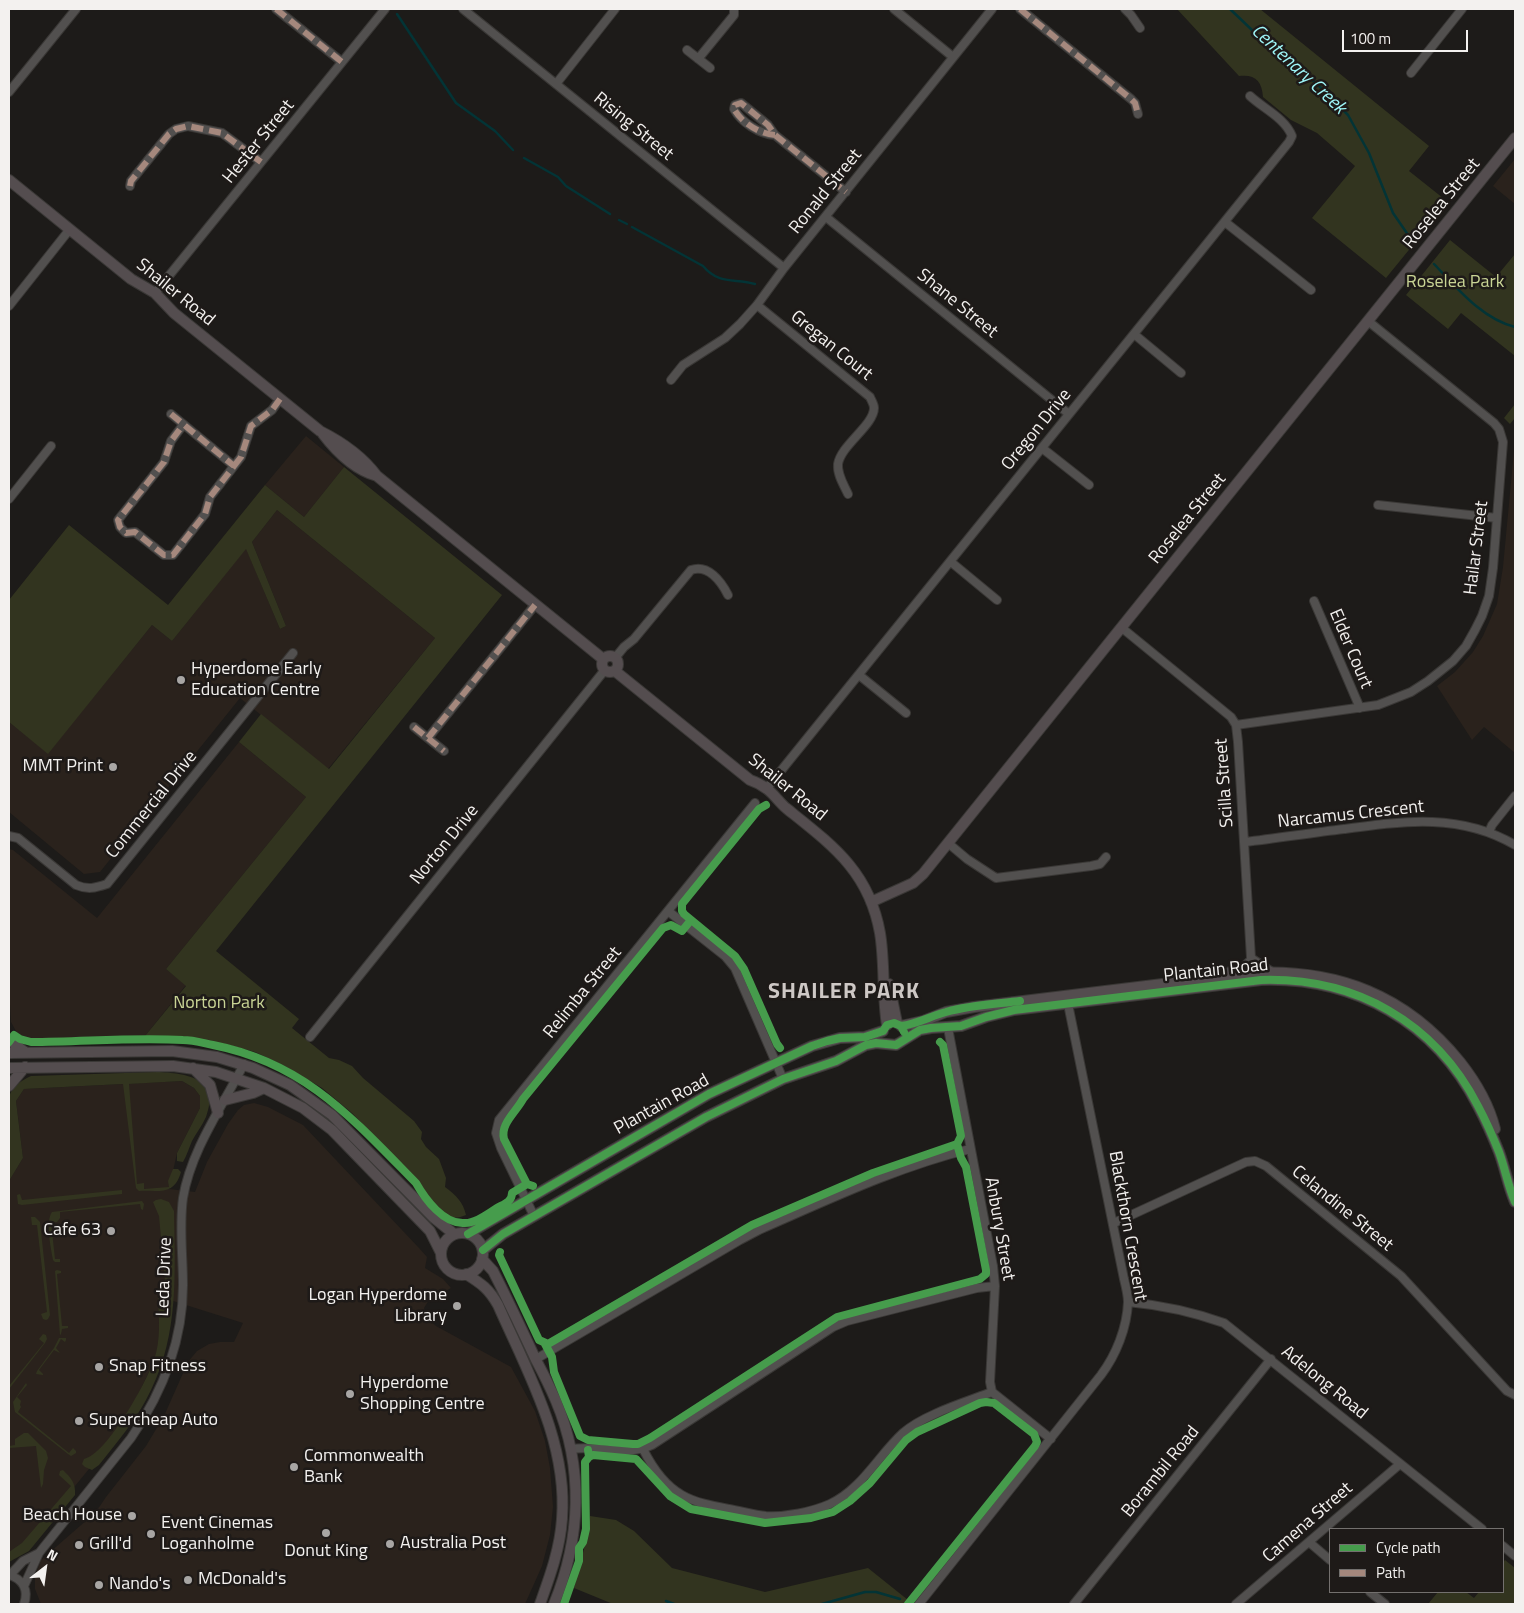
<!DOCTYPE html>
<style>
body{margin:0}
#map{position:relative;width:1524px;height:1613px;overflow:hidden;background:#1d1b19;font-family:"Titillium Web",sans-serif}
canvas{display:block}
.frame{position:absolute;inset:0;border:10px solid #f3f1ef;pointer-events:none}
.legend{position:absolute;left:1329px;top:1528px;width:175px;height:65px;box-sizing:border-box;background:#1e1a18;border:1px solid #73706e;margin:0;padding:6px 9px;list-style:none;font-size:15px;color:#f3f1ef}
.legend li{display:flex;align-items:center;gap:10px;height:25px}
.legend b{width:25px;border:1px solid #73706e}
.north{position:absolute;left:20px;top:1543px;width:50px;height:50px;-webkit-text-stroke:4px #1e1a18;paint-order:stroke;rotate:30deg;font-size:14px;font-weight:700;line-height:20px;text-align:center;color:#f3f1ef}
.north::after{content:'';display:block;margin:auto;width:18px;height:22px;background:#f3f1ef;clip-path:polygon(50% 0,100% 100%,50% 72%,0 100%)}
.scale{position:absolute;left:1342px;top:30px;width:126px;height:22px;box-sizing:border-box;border:2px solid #f3f1ef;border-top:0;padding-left:6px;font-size:15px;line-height:18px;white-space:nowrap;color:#f3f1ef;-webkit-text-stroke:4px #1e1a18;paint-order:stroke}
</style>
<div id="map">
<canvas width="1524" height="1613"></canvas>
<div class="frame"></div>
<ul class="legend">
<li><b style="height:6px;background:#469c4c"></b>Cycle path</li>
<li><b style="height:6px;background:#a5887d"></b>Path</li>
</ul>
<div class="north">N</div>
<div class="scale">100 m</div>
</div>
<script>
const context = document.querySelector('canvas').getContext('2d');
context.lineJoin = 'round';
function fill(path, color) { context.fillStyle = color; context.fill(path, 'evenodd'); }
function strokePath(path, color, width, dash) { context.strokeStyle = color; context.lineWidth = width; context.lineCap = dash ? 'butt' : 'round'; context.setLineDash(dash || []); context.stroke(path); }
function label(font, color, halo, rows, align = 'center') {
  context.font = font + ' "Titillium Web",sans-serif'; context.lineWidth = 5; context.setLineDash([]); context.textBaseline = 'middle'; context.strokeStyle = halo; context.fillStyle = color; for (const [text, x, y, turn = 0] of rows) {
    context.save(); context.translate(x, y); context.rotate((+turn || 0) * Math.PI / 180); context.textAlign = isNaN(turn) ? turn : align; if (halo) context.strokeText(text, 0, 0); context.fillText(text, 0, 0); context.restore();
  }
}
fill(new Path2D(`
 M 1515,159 L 1515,204 L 1493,186 Z
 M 306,436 L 344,467 L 304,517 L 265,485 Z
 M 1515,440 L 1515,753 L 1484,727 L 1472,740 L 1437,686 L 1455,672 L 1473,652 L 1483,636 L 1497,604 L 1503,567 Z
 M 277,510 L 435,638 L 328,769 L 240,698 L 100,872 L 84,874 L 9,812 L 9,722 L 48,753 L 152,625 L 172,641 L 246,548 L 280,629 L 286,626 L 252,542 Z
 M 239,742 L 306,797 L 166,969 L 186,985 L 145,1036 L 36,1039 L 23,1036 L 17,1033 L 11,1022 L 9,988 L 9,849 L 13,850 L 97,918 Z
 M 182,1081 L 194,1088 L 200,1096 L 200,1108 L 177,1153 L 169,1189 L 195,1192 L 207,1162 L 228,1124 L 238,1110 L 244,1105 L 254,1103 L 268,1107 L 303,1125 L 419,1248 L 427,1257 L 425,1268 L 443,1279 L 451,1288 L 429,1300 L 424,1308 L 427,1318 L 436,1326 L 511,1367 L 535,1411 L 545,1441 L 550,1468 L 553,1507 L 550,1535 L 542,1566 L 525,1604 L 41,1604 L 35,1589 L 35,1577 L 41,1560 L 88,1519 L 100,1506 L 106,1497 L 146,1446 L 164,1416 L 188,1362 L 197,1351 L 209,1344 L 220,1342 L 234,1342 L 243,1323 L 170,1300 L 163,1343 L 121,1430 L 43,1525 L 9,1556 L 9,1181 L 23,1158 L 16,1101 L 24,1089 Z`), '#2a221c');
fill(new Path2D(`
 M 1177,9 L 1260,9 L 1429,146 L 1409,171 L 1448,202 L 1386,278 L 1312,218 L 1355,166 L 1317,133 L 1291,120 L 1263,97 C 1262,81 1255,74 1239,76 Z
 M 1450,240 L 1496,277 L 1515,254 L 1515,356 L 1461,313 L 1448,329 L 1406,295 Z
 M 1515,404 L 1515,418 L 1510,424 L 1504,418 Z
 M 344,467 L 502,595 L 216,951 L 299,1019 L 292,1028 L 329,1058 L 339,1060 L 352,1066 L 363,1078 L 414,1121 L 422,1132 L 421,1139 L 426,1147 L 439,1159 L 446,1178 L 445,1187 C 456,1195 463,1202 466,1215 C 461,1217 455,1219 450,1217 C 439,1212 425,1193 419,1182 L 352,1113 L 322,1088 L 283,1065 L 255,1052 L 225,1044 L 182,1037 L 145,1036 L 186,986 L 166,969 L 306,797 L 239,742 L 261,714 L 329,769 L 435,638 L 277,510 L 252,542 L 286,626 L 280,629 L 246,549 L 172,641 L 152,625 L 48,754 L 9,722 L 9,600 L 69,525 L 168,605 L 265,485 L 304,517 Z
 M 157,1072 C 186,1073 221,1078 206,1117 C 202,1126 196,1133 192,1141 C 189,1148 187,1155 183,1162 L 177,1161 L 177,1153 L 200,1108 L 200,1096 L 194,1088 L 182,1081 L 129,1084 L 137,1184 L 144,1183 L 144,1189 L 169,1187 L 168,1181 L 173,1169 L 178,1169 L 181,1172 C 174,1196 160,1190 139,1191 L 136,1188 L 123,1084 L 24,1089 L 16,1101 L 23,1158 L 9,1181 L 9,1097 C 13,1085 21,1081 31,1076 Z
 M 122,1190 L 122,1194 L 22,1205 L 18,1204 L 17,1195 L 20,1194 L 22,1200 Z
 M 161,1199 L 169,1202 L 174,1211 C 175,1273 179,1333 151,1390 C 138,1418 118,1441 99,1465 L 92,1470 L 85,1467 L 82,1464 L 84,1459 C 107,1454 146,1383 154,1360 C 161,1340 159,1319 158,1298 L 164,1299 L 165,1281 L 159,1216 L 153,1202 L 156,1200 Z
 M 142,1201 L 144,1204 L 143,1210 L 141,1209 L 140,1204 L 60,1212 L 60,1218 L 57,1222 L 51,1222 L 55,1259 L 60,1259 L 60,1262 L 55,1262 L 53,1260 C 51,1248 45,1222 52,1212 Z
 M 31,1217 L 35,1217 L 40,1222 L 50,1315 L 48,1319 L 46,1320 L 43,1319 L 41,1314 L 47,1312 L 37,1225 L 32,1225 Z
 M 57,1270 L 61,1271 L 61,1273 L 57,1274 L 62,1326 L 68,1326 L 68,1328 L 62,1329 L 61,1334 L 60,1335 L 55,1271 Z
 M 43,1334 L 46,1335 L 47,1339 L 45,1343 L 9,1389 L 9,1386 L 44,1343 L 39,1339 Z
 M 59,1338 L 66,1338 L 66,1340 L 65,1342 L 61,1339 L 56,1348 L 60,1353 L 54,1350 L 39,1370 L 43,1374 L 43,1375 L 36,1374 L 37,1371 L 54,1348 Z
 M 26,1383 L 27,1385 L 17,1397 L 21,1401 L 20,1405 L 21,1407 L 18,1412 L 69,1453 L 73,1448 L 76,1451 L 76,1453 L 71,1456 L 68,1454 L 15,1412 L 13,1402 Z
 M 24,1433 L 28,1433 L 46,1451 L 48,1458 L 44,1470 L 43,1484 L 41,1488 L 36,1446 L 9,1448 L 9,1446 L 15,1445 L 15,1439 Z
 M 63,1470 C 71,1478 76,1483 75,1495 L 29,1551 L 9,1562 L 9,1552 L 22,1543 L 71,1486 L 59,1475 L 60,1471 Z
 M 590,1516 L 616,1520 L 634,1531 L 672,1568 L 765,1592 L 868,1568 L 908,1600 L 904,1604 L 613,1604 L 574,1588 L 584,1549 Z
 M 1505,1560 L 1515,1568 L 1515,1604 L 1428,1604 L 1438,1592 L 1466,1592 L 1474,1598 L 1479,1592 L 1503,1592 L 1503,1563 Z`), '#32341f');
strokePath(new Path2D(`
 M 1230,9 L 1252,30 L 1316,83 L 1348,115 L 1369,153 L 1393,213 L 1413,242
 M 397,14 L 456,103 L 495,131 L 513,150
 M 524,158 L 558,177 L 566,186 L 610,214
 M 619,220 L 627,224
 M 632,227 L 703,266 C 719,285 734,278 755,284
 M 1434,264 C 1457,288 1482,319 1515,327
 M 666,1601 L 674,1604
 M 822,1604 L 865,1592 L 876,1592 L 900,1599`), '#033436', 2.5);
const street = new Path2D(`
 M 276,9 L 342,62
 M 463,9 L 784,268
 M 894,9 L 953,57
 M 1020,9 L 1131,99 L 1135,103 L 1138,114
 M 1125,9 L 1131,15 L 1140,28
 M 687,50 L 710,68
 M 698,59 L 734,15 L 734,9
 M 1411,73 L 1462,9
 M 556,84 L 615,9
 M 9,92 L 76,9
 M 775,135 C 759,134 741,122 734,109 L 735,105 L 741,103 L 768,125 L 775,135 L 846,192
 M 130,186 L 131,181 L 169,134 L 176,129 L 188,126 L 222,133 L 261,162
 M 826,217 L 1069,414
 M 1225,222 L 1311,290
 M 155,293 L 385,9
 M 757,305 L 870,397 C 871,400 874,404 874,408 C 874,425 841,445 838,464 C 837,475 844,485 848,494
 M 9,306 L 70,229
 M 1134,334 L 1181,373
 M 671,380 L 683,365 L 725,338 L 740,324 L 757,305 L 784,268 L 992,9
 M 171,414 L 234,466 L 210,497 L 205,514 L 173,555 L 164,555 L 135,532 L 126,533 L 120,527 L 118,520 L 164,462 L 171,441 L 183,425
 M 1042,448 L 1089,485
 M 234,466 L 241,457 L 251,426 L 272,410 L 280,399
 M 9,499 L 51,446
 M 1378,505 L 1497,518
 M 951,562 L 997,600
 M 1314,601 L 1360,708
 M 1122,628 L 1231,717 L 1236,725 L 1238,742 L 1251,958 L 1272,972
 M 615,658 L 624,647 L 634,639 L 691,570 C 708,564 721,581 728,595
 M 859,675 L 906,713
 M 1236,725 L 1378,705 L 1411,692 L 1428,681 L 1453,661 L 1466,646 L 1475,630 L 1482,616 L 1489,596 L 1493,568 L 1503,442 L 1499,429 L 1494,423 L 1368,321
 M 414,727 L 444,751
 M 428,738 L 535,605
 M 767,788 L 1289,142 L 1292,136 C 1285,118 1264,109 1250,96
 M 1489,832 L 1492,825 L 1515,796
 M 9,836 L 18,838 L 76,885 C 88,890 95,888 107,884 L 293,653
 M 1245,842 C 1278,838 1311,833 1344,829 C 1404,821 1460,813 1515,845
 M 948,843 L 967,859 L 996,878 L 1091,866 L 1100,864 L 1106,857
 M 668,911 L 725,956 L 735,968 L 783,1079
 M 1230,971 L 1240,970 L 1252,959
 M 948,1028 L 993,1266 L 995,1286 L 990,1382 L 992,1392 L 1051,1439
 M 310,1037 L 604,671
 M 534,1216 L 501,1148 L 496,1133 L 499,1120 L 755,803
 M 1114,1223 L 1246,1162 L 1255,1161 L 1266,1166 L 1401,1276 L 1507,1391 L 1515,1395
 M 1128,1302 C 1160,1305 1193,1312 1224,1323 L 1482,1529
 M 536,1359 L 740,1240 L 759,1230 C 828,1200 897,1167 970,1149
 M 571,1449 C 598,1445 627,1457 652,1445 L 833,1327 L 847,1321 L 977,1288 L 995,1286
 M 643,1449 C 652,1467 664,1485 682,1495 C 696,1503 713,1506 729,1509 C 741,1511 754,1515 766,1516 C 786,1517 812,1512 830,1504 C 862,1489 878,1456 903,1433 C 923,1415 966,1402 992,1392
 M 1309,1542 L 1330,1560
 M 1503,1546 L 1515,1556
 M 9,1575 C 23,1579 29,1590 24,1604
 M 10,1575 L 23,1561 L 39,1553
 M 24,1586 L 39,1553 L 131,1438 C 162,1393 183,1340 183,1285 C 183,1256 179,1227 183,1198 C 191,1150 222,1107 244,1064
 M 1370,1592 L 1385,1604
 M 919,1604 L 1101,1375 C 1116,1355 1127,1328 1128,1302 C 1128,1295 1126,1287 1124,1279 L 1067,999
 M 1074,1604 L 1271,1359
 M 1236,1604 L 1400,1464`);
const secondary = new Path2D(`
 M 9,180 L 131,279 L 155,293 L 174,313 L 320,431 C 342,442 363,457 377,476 L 603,659
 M 323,434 C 336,451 355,470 377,476
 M602 664a8 8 0 1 1 16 0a8 8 0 1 1-16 0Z
 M 615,671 L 750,780 C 756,782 762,785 767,789 C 774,794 779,802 786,808 C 832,845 869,871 880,933 C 885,963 882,994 887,1025
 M 871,902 L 913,883 L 923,874 L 1515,138
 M 889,984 L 897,1023
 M 901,1026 L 923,1021 L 946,1012 L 974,1007 L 1253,973 C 1337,969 1406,995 1460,1062 C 1475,1081 1489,1105 1495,1129
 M 9,1040 L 26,1053
 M 9,1053 L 172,1051 L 217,1057 L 253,1068 L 290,1085 L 332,1115 L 433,1217 L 454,1234
 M 9,1068 L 173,1066 L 216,1072 L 264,1088 L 303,1108 L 332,1130 L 430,1231 L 441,1253
 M 193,1068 L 210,1085 L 218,1113
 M 9,1086 L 25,1067
 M 225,1100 L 253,1093 L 264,1088
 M441 1254a21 21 0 1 1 42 0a21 21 0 1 1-42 0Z
 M 468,1234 L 709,1094 L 812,1046 L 840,1038 L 865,1037 L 883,1031
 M 483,1250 L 503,1234 L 706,1117 L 783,1079 L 836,1061 L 866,1045 L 876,1043 L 896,1045 L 920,1030 L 931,1028 L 961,1026 L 986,1017 L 1014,1010 L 1261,980 C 1355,977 1435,1022 1478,1106 C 1486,1121 1493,1137 1499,1152 C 1505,1168 1508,1186 1515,1202
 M 482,1259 L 493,1271 C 508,1300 522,1330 536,1360 C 543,1373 550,1387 556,1401 C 584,1468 581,1538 554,1604
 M 466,1274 C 482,1284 489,1289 498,1305 C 528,1373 568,1443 562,1519 C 560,1549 550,1576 540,1604`);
strokePath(street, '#3a3836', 10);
strokePath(secondary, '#3a3836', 12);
strokePath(street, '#52504f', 8);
strokePath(secondary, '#544d4f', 10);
strokePath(new Path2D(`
 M 276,9 L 342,62
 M 1020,9 L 1131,99 L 1135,103 L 1138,114
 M 775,135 C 759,134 741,122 734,109 L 735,105 L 741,103 L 768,125 L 775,135 L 846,192
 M 130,186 L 131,181 L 169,134 L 176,129 L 188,126 L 222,133 L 261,162
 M 171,414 L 234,466 L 210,497 L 205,514 L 173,555 L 164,555 L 135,532 L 126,533 L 120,527 L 118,520 L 164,462 L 171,441 L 183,425
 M 234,466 L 241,457 L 251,426 L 272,410 L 280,399
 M 414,727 L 444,751
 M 428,738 L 535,605`), '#a5887d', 6, [12, 6]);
strokePath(new Path2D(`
 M 766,805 L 759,809 L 682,904 L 682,911 L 684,914 L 735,956 L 744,969 L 777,1044 L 780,1048
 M 901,1026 C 917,1024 931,1016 946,1012 C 970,1005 995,1004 1020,1001
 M 9,1042 L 14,1035 L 20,1039 L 31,1042 C 82,1042 132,1037 183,1040 C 193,1040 203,1043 213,1045 C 305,1063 353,1119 416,1183 C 425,1199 444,1225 465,1223 C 476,1223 487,1214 497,1208 C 504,1204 512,1202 512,1193 L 527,1184
 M 533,1186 L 527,1184 L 504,1139 C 500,1124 516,1112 523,1099 L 663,928 L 671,925 L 682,931 L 691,920
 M 468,1234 L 709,1094 L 812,1046 L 827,1041 L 840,1038 L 865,1037 L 883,1031 L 887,1025 L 894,1023 L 901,1026 L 904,1032
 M 483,1250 L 503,1234 L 706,1117 L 783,1079 L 836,1061 L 866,1045 L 876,1043 L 896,1045 L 920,1030 L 931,1028 L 961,1026 L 986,1017 L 1014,1010 L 1261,980 C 1355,977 1435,1022 1478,1106 C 1486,1121 1493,1137 1499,1152 C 1505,1168 1508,1186 1515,1202
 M 500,1252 L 499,1255 L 539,1340 L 548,1344 L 752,1225 L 873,1173 L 957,1144 L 961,1136 L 943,1045 L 940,1042
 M 545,1344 L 552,1357 L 554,1372 L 580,1436 L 588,1440 L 633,1444 L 638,1444 L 650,1438 L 837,1317 L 980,1279 L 986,1274 L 986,1270 L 966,1167 L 961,1158 L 957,1144
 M 589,1457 L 593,1455 L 636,1459 L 670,1496 L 691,1509 L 765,1523 L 811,1518 L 833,1512 L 850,1501 L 870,1483 L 906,1440 L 917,1432 L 980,1403 L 986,1402 L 994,1403 L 1034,1434 L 1037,1442 L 1035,1446 L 908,1604
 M 564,1604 L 579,1561 L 579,1548 L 583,1542 L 586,1529 L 585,1462 L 589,1457 L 588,1450`), '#469c4c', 8);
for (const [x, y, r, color] of [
 [181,680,5,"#a8a6a4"],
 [113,767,5,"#a8a6a4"],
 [111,1231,5,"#a8a6a4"],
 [457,1306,5,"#a8a6a4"],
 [99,1367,5,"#a8a6a4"],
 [350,1394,5,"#a8a6a4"],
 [79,1421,5,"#a8a6a4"],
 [294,1467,5,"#a8a6a4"],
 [132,1516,5,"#a8a6a4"],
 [326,1533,5,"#a8a6a4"],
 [151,1534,5,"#a8a6a4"],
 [390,1544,5,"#a8a6a4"],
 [79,1545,5,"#a8a6a4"],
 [188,1580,5,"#a8a6a4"],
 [99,1585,5,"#a8a6a4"]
]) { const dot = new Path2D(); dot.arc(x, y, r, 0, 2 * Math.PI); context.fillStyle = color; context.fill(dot); strokePath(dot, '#1e1a18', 2); }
label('18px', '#f3f1ef', '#1e1a18', [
 ["Rising Street",633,127,39],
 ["Hester Street",259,142,-51],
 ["Ronald Street",826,192,-51],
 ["Roselea Street",1442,204,-51],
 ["Shailer Road",175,293,39],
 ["Shane Street",957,304,39],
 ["Gregan Court",831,346,39],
 ["Oregon Drive",1037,430,-51],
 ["Roselea Street",1188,519,-51],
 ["Hailar Street",1477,548,-83],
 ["Elder Court",1350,649,67],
 ["Scilla Street",1225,783,-94],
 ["Shailer Road",787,788,39],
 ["Commercial Drive",152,805,-51],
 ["Narcamus Crescent",1351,815,-6],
 ["Norton Drive",445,845,-51],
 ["Plantain Road",1216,971,-6],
 ["Relimba Street",583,993,-51],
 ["Plantain Road",662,1105,-29],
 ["Celandine Street",1342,1209,39],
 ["Blackthorn Crescent",1127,1226,80],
 ["Anbury Street",999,1229,80],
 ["Leda Drive",165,1277,-88],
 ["Adelong Road",1324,1383,39],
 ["Borambil Road",1161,1472,-51],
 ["Camena Street",1308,1523,-41]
]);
label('18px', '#c9d495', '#1e1a18', [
 ["Roselea Park",1455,283],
 ["Norton Park",219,1004]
]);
label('18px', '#f3f1ef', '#1e1a18', [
 ["Hyperdome Early",191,670],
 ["Education Centre",191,691],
 ["MMT Print",103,767,"right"],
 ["Cafe 63",101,1231,"right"],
 ["Logan Hyperdome",447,1296,"right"],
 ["Library",447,1317,"right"],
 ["Snap Fitness",109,1367],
 ["Hyperdome",360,1384],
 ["Shopping Centre",360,1405],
 ["Supercheap Auto",89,1421],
 ["Commonwealth",304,1457],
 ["Bank",304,1478],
 ["Beach House",122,1516,"right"],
 ["Event Cinemas",161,1524],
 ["Loganholme",161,1545],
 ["Australia Post",400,1544],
 ["Grill'd",89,1545],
 ["Donut King",326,1552,"center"],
 ["McDonald's",198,1580],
 ["Nando's",109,1585]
], 'left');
label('italic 19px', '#9ef5f7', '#1e1a18', [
 ["Centenary Creek",1298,70,43]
]);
context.letterSpacing = '1px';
label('bold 22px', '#cec8c5', '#1e1a18', [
 ["SHAILER PARK",844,993]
]);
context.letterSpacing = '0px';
</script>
